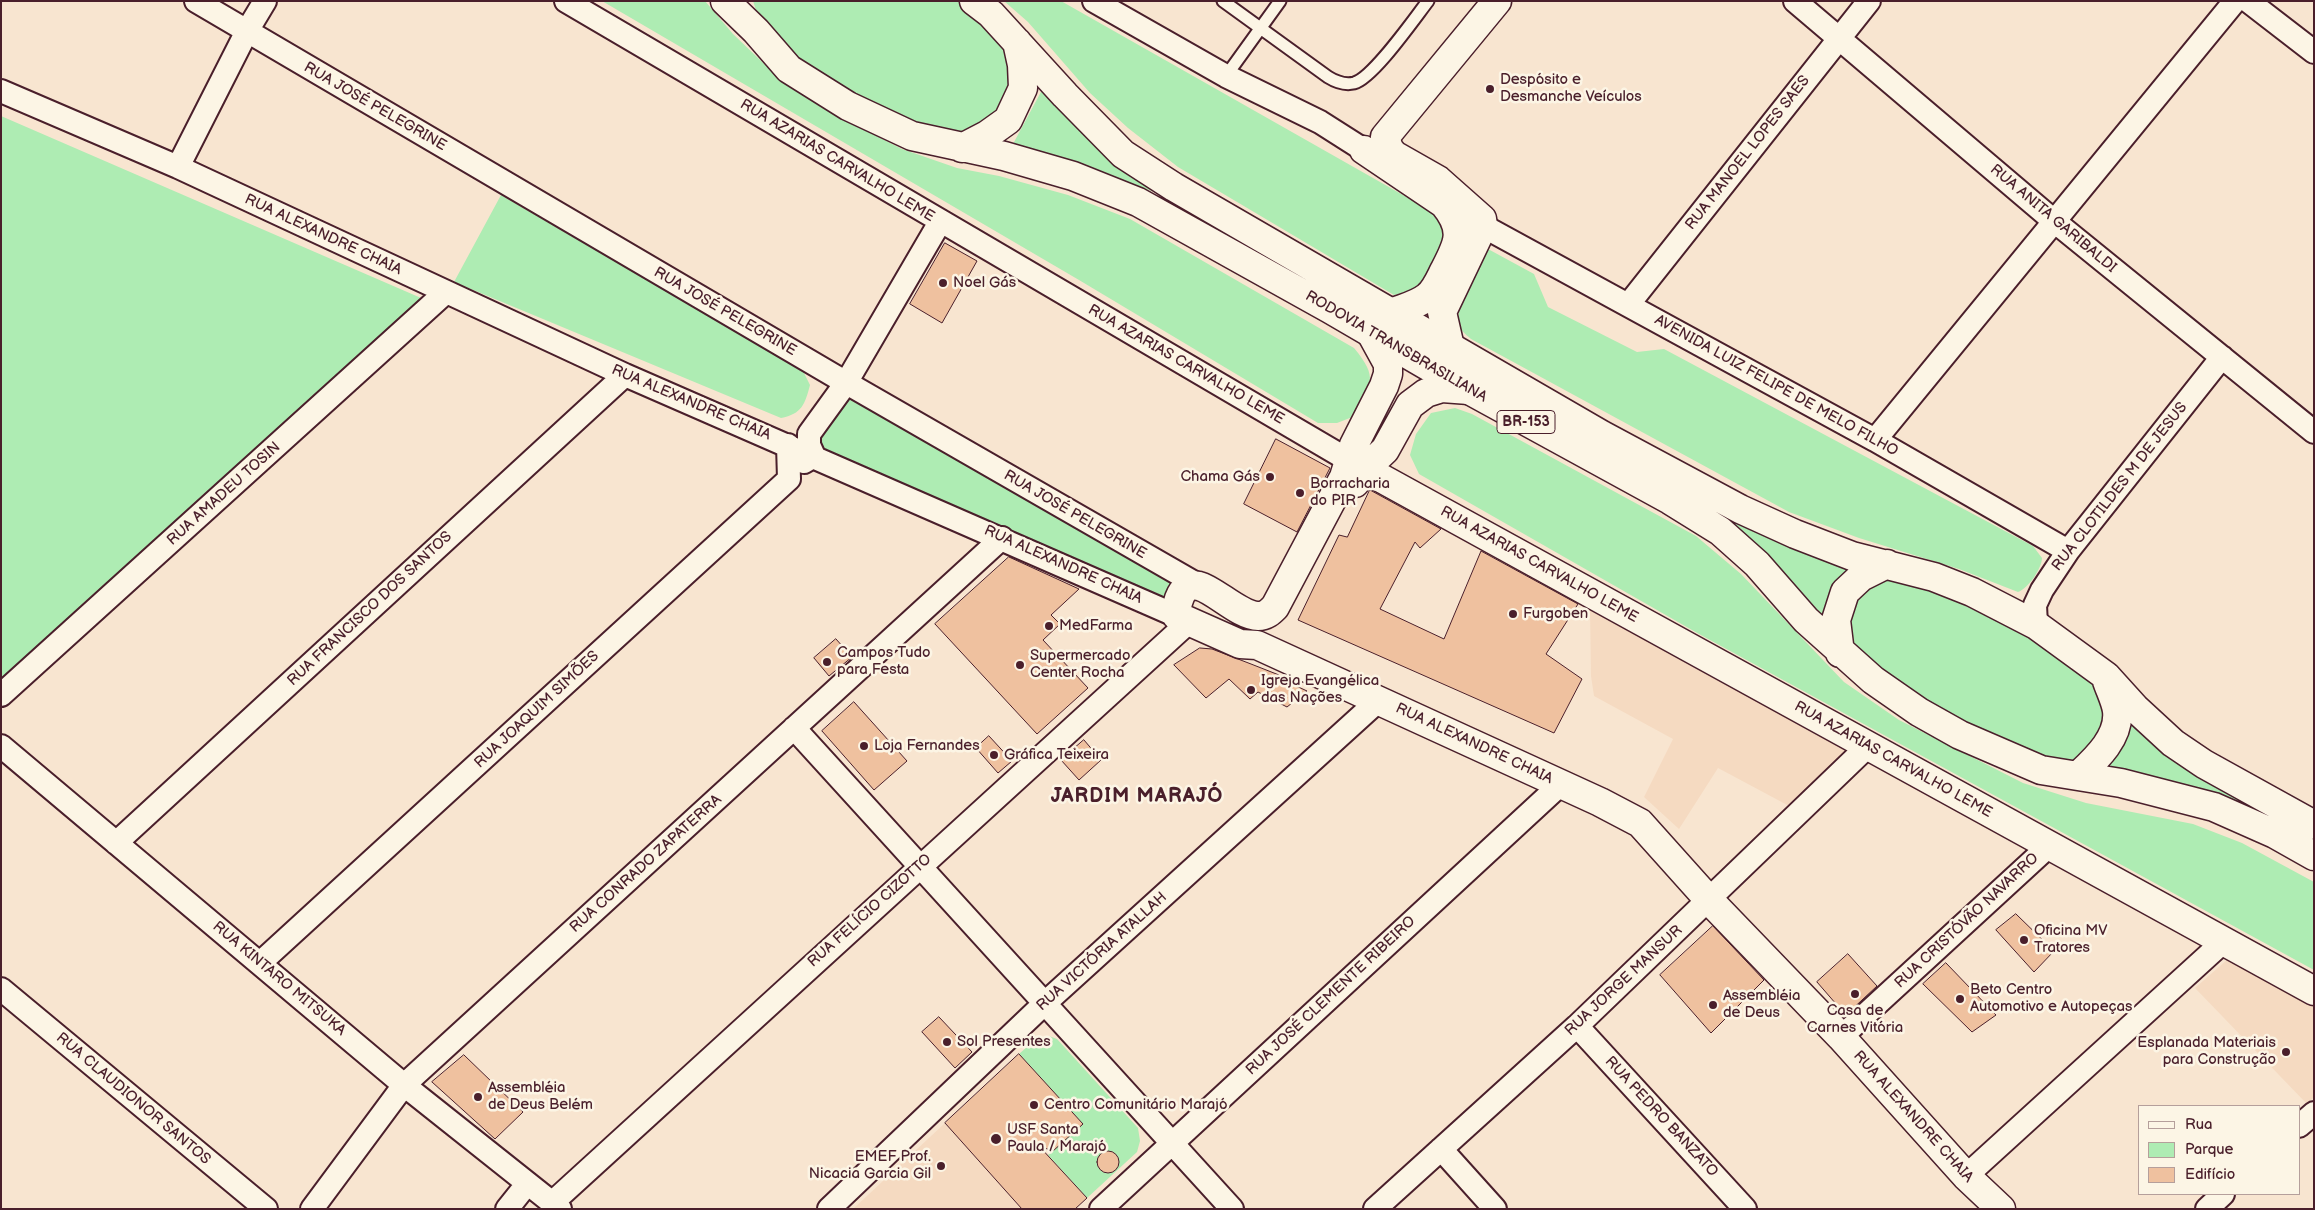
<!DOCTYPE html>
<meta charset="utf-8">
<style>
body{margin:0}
#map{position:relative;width:2315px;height:1210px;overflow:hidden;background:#f8e5d0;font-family:"Balsamiq Sans",sans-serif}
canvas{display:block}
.frame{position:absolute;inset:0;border:2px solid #4a1f2b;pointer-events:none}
.legend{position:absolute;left:2138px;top:1105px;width:162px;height:90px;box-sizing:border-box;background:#fcf5e5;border:1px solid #b59f9b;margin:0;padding:6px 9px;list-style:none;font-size:15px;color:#4a1f2b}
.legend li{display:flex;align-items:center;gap:10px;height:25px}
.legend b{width:25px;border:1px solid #b59f9b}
</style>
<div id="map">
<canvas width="2315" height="1210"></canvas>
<div class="frame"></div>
<ul class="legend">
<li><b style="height:6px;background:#fcf5e5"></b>Rua</li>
<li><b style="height:14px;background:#aeecb3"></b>Parque</li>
<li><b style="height:14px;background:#efc19f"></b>Edifício</li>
</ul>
</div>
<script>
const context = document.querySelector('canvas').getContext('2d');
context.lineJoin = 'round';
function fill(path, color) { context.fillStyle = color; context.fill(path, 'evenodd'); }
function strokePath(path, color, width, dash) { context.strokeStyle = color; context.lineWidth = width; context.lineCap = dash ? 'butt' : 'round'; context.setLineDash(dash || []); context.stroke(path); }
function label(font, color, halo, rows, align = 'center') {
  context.font = font + ' "Balsamiq Sans",sans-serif'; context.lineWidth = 5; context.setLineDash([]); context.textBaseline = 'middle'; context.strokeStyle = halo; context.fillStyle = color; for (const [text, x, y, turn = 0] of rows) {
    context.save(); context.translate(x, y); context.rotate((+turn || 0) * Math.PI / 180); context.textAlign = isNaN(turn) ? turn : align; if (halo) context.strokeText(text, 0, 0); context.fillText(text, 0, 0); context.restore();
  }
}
fill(new Path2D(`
 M 1590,608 L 1849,751 L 1791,807 L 1718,768 L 1679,829 L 1644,797 L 1673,739 L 1594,696 L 1591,676 Z
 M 2228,959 L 2314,1006 L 2314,1097 L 2307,1104 L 2195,988 Z
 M 945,1123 L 1022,1209 L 853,1209 Z`), '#f5dac1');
fill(new Path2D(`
 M 602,1 L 705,1 L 733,34 L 782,81 L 843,119 L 902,149 L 957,168 L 999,176 L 1068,195 L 1130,219 L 1354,348 C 1379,378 1371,384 1355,416 L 1337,423 L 1318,423 L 1079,280 Z
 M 753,1 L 962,1 L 1005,43 L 1014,79 L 1005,107 L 989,126 L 959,135 L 908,123 L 847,92 L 798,60 L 760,22 Z
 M 1004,1 L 1061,1 L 1440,216 L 1446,239 C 1432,268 1430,288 1394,295 L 1178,167 L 1128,128 L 1090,93 L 1028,22 Z
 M 1042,90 L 1161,194 L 1013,144 Z
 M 1,116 L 428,301 L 1,682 Z
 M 501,195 L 803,371 L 810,385 C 805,404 802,414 781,418 L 454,282 Z
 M 1488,249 L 1534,274 L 1548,307 L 1637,352 L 1664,349 L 2033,546 L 2042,558 C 2042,568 2028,589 2018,592 L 1959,569 L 1859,538 L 1789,512 L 1471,339 C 1465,334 1459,329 1458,321 C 1456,307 1481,263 1488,249 Z
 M 844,396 L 851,397 L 1177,581 L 1168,602 L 823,450 L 818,445 L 818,435 Z
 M 1455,408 L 1472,414 L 1696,536 L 1741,574 L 1844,682 L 1899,720 L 2023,783 L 2086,803 L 2193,824 L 2242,843 L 2314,882 L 2314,970 L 1699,634 L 1419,474 L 1410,455 L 1416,434 L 1431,413 Z
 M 1713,513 L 1856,570 L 1826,622 Z
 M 1881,574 L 1906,578 L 2001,615 L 2100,683 L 2107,732 L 2075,764 L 2056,763 L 1924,705 L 1855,653 L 1844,618 L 1851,597 Z
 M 2131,720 L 2206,778 L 2279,823 L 2106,769 L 2116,756 Z
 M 1049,1036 L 1057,1039 L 1138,1128 L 1140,1141 L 1137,1152 L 1087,1198 L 1048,1155 L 1083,1124 L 1019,1054 L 1036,1039 Z`), '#aeecb3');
const building = new Path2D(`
 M 945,243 L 977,261 L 942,323 L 910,304 Z
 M 1276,439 L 1330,468 L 1297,532 L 1244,504 Z
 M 1370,490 L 1441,529 L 1420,548 L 1415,542 L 1380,609 L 1444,639 L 1481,551 L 1578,604 L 1546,654 L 1582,679 L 1554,733 L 1298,620 L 1339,535 L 1347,537 Z
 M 1009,557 L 1079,589 L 1051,615 L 1060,624 L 1043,640 L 1088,688 L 1037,734 L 935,624 Z
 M 836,639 L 852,657 L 829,676 L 814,658 Z
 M 1200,648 L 1212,649 L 1251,664 L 1279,675 L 1277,677 L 1307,691 L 1287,707 L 1258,692 L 1250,699 L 1229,679 L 1206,698 L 1174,665 Z
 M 854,702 L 907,761 L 874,790 L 822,731 Z
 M 989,736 L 1012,761 L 998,773 L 976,748 Z
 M 1084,740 L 1101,760 L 1079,780 L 1061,760 Z
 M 2016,914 L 2054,951 L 2034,972 L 1996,930 Z
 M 1713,926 L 1764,980 L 1711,1033 L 1660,975 Z
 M 1848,954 L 1877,986 L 1847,1014 L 1843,1012 L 1817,982 Z
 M 1946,963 L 1996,1015 L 1972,1032 L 1923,984 Z
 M 939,1017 L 972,1052 L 955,1068 L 922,1032 Z
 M 1019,1054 L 1083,1124 L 1053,1151 L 1039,1146 L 1087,1198 L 1075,1209 L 1022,1209 L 945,1123 Z
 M 464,1055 L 523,1112 L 495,1139 L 432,1082 Z
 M1097 1162a11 11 0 1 1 22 0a11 11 0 1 1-22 0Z`);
fill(building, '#efc19f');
strokePath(building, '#4a1f2b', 1);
const service = new Path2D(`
 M 1223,1 L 1328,77 C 1336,82 1345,85 1354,83 C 1373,78 1414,19 1428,1
 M 1226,76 L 1280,1`);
const minor = new Path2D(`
 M 196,1 L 838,378 L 1200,586
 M 566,1 L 1350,461
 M 1094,1 L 1226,76 L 1320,122 L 1364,150
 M 1795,1 L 2054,221 L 2314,432
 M 2248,1 L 2314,52
 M 1,91 L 178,167 L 625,375 L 1177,616
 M 178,167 L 247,31 L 265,1
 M 1483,226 L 1875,440 L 2068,551
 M 1628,305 L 1869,1
 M 1875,440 L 2235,1
 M 804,462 L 814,456 L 809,445 L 809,434 L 846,383 L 940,222
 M 2036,625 L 2035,605 L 2042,590 L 2068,551 L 2222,357
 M 1,695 L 446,292
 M 794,728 L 1232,1209
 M 1,746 L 404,1085 L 560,1209
 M 116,843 L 625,375
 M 260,963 L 789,479 L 788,445
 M 1,989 L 266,1209
 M 1577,1026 L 1745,1209
 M 1841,1037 L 2050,845
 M 2299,1126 L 2314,1113
 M 1441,1149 L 1495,1209
 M 1966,1176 L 2223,942
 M 552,1203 L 1190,621
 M 312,1209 L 404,1085 L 1002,538
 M 507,1209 L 527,1184
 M 829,1209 L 1044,1004 L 1379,700
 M 1101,1209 L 1561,784
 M 1375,1209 L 1577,1026 L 1868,746
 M 2207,1209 L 2223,1194`);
const tertiary = new Path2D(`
 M 1371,333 L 1388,364 L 1388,374 L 1384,386 L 1354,445 L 1344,477 L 1275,607 C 1270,612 1266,616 1258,616 C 1240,616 1215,590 1199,586 C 1181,582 1176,603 1177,616 L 1240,644 L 1257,645 L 1600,802 L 1640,823 L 1709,900 L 1841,1037 L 1966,1176 L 2001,1209
 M 1350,461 L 2314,991
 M 1355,483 L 1365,469 L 1385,450 L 1410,405 L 1426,393 L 1442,388 L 1469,390`);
const secondary = new Path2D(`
 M 1364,150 L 1444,204 C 1466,231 1458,244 1444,271 C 1439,281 1435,291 1427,297 C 1417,305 1403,308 1391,313
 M 1450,347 L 1442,312 L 1483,226 L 1482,219 L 1438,180 L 1394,155 L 1389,149 L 1385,137 L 1497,1`);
const trunk = new Path2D(`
 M 725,1 L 756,31 L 789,69 L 848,106 L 912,136 L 1004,156 L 1073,176 L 1138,202 L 1330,309 L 1469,390 L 1670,500 L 1720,531 L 1757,564 L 1806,620 L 1873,680 L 1919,712 L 1960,735 L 2041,770 L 2121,783 L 2214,807 L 2275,834 L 2314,856
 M 974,1 L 991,14 L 1065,95 L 1123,154 L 1174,187 L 1602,435 L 1740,509 L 1795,534 L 1852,556 L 1934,577 L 1972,592 L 2036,625 L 2106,676 L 2135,708 L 2173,743 L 2204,764 L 2314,825
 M 962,148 L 987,135 L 1008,120 L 1023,88 L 1022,65 L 1017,42
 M 1840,653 L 1836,620 L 1845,592 L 1861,577 L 1887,564
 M 2079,775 C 2096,759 2120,737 2117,711 C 2116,702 2110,690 2107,681`);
strokePath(service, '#4a1f2b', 15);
strokePath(minor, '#4a1f2b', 26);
strokePath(tertiary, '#4a1f2b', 31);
strokePath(secondary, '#4a1f2b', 31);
strokePath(trunk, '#4a1f2b', 31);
strokePath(service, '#fcf5e5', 11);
strokePath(minor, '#fcf5e5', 22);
strokePath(tertiary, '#fcf5e5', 28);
strokePath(secondary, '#fcf5e5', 28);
strokePath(trunk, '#fcf5e5', 28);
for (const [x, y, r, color] of [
 [1490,89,5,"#4a1f2b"],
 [943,283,5,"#4a1f2b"],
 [1270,477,5,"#4a1f2b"],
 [1300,493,5,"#4a1f2b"],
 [1513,614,5,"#4a1f2b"],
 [1049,626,5,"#4a1f2b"],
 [827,662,5,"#4a1f2b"],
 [1020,665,5,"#4a1f2b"],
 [1251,690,5,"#4a1f2b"],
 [864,746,5,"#4a1f2b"],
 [994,755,5,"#4a1f2b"],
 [2024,940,5,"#4a1f2b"],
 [1855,994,5,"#4a1f2b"],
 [1960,999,5,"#4a1f2b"],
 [1713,1005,5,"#4a1f2b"],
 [947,1042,5,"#4a1f2b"],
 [2286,1052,5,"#4a1f2b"],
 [478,1097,5,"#4a1f2b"],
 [1034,1105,5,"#4a1f2b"],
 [996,1139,6,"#4a1f2b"],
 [941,1166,5,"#4a1f2b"]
]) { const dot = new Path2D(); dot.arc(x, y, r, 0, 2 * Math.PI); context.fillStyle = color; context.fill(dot); strokePath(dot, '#fcf5e5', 2); }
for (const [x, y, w] of [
 [1526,422,58]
]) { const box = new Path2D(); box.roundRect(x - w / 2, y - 11.5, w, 23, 4); context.fillStyle = '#fcf5e5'; context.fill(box); strokePath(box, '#4a1f2b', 1); }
label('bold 14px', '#4a1f2b', null, [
 ["BR-153",1526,422]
]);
label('15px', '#4a1f2b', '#fcf5e5', [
 ["Despósito e",1500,80],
 ["Desmanche Veículos",1500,97],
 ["Noel Gás",953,283],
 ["Chama Gás",1260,477,"right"],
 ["Borracharia",1310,484],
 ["do PIR",1310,501],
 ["Furgoben",1523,614],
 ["MedFarma",1059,626],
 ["Campos Tudo",837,653],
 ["para Festa",837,670],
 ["Supermercado",1030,656],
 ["Center Rocha",1030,673],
 ["Igreja Evangélica",1261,681],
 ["das Nações",1261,698],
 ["Loja Fernandes",874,746],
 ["Gráfica Teixeira",1004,755],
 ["Oficina MV",2034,931],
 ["Tratores",2034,948],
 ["Beto Centro",1970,990],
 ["Automotivo e Autopeças",1970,1007],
 ["Assembléia",1723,996],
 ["de Deus",1723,1013],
 ["Casa de",1855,1011,"center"],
 ["Carnes Vitória",1855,1028,"center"],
 ["Sol Presentes",957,1042],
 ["Esplanada Materiais",2276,1043,"right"],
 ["para Construção",2276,1060,"right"],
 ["Assembléia",488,1088],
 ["de Deus Belém",488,1105],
 ["Centro Comunitário Marajó",1044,1105],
 ["USF Santa",1007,1130],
 ["Paula / Marajó",1007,1147],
 ["EMEF Prof.",931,1157,"right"],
 ["Nicacia Garcia Gil",931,1174,"right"]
], 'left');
label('15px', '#4a1f2b', '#fcf5e5', [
 ["RUA JOSÉ PELEGRINE",375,107,30],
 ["RUA MANOEL LOPES SAES",1748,153,-52],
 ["RUA AZARIAS CARVALHO LEME",837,161,31],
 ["RUA ANITA GARIBALDI",2053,219,40],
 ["RUA ALEXANDRE CHAIA",323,235,25],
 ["RUA JOSÉ PELEGRINE",725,312,30],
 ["RODOVIA TRANSBRASILIANA",1396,347,30],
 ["RUA AZARIAS CARVALHO LEME",1186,365,30],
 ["AVENIDA LUIZ FELIPE DE MELO FILHO",1776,386,29],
 ["RUA ALEXANDRE CHAIA",691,403,23],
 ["RUA CLOTILDES M DE JESUS",2120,487,-52],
 ["RUA AMADEU TOSIN",224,494,-42],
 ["RUA JOSÉ PELEGRINE",1075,515,30],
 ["RUA ALEXANDRE CHAIA",1063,565,24],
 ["RUA AZARIAS CARVALHO LEME",1539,565,29],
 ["RUA FRANCISCO DOS SANTOS",370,609,-43],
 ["RUA JOAQUIM SIMÕES",537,710,-43],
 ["RUA ALEXANDRE CHAIA",1474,744,25],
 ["RUA AZARIAS CARVALHO LEME",1893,760,29],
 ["RUA CONRADO ZAPATERRA",646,864,-42],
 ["RUA FELÍCIO CIZOTTO",870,911,-42],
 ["RUA CRISTÓVÃO NAVARRO",1967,921,-43],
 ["RUA VICTÓRIA ATALLAH",1102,952,-42],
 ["RUA KINTARO MITSUKA",279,979,40],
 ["RUA JORGE MANSUR",1624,981,-43],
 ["RUA JOSÉ CLEMENTE RIBEIRO",1331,996,-43],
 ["RUA CLAUDIONOR SANTOS",133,1099,40],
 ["RUA PEDRO BANZATO",1661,1117,47],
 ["RUA ALEXANDRE CHAIA",1913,1117,48]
]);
context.letterSpacing = '1px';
label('bold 20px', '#4a1f2b', '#fcf5e5', [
 ["JARDIM MARAJÓ",1137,797]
]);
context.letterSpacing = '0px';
</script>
